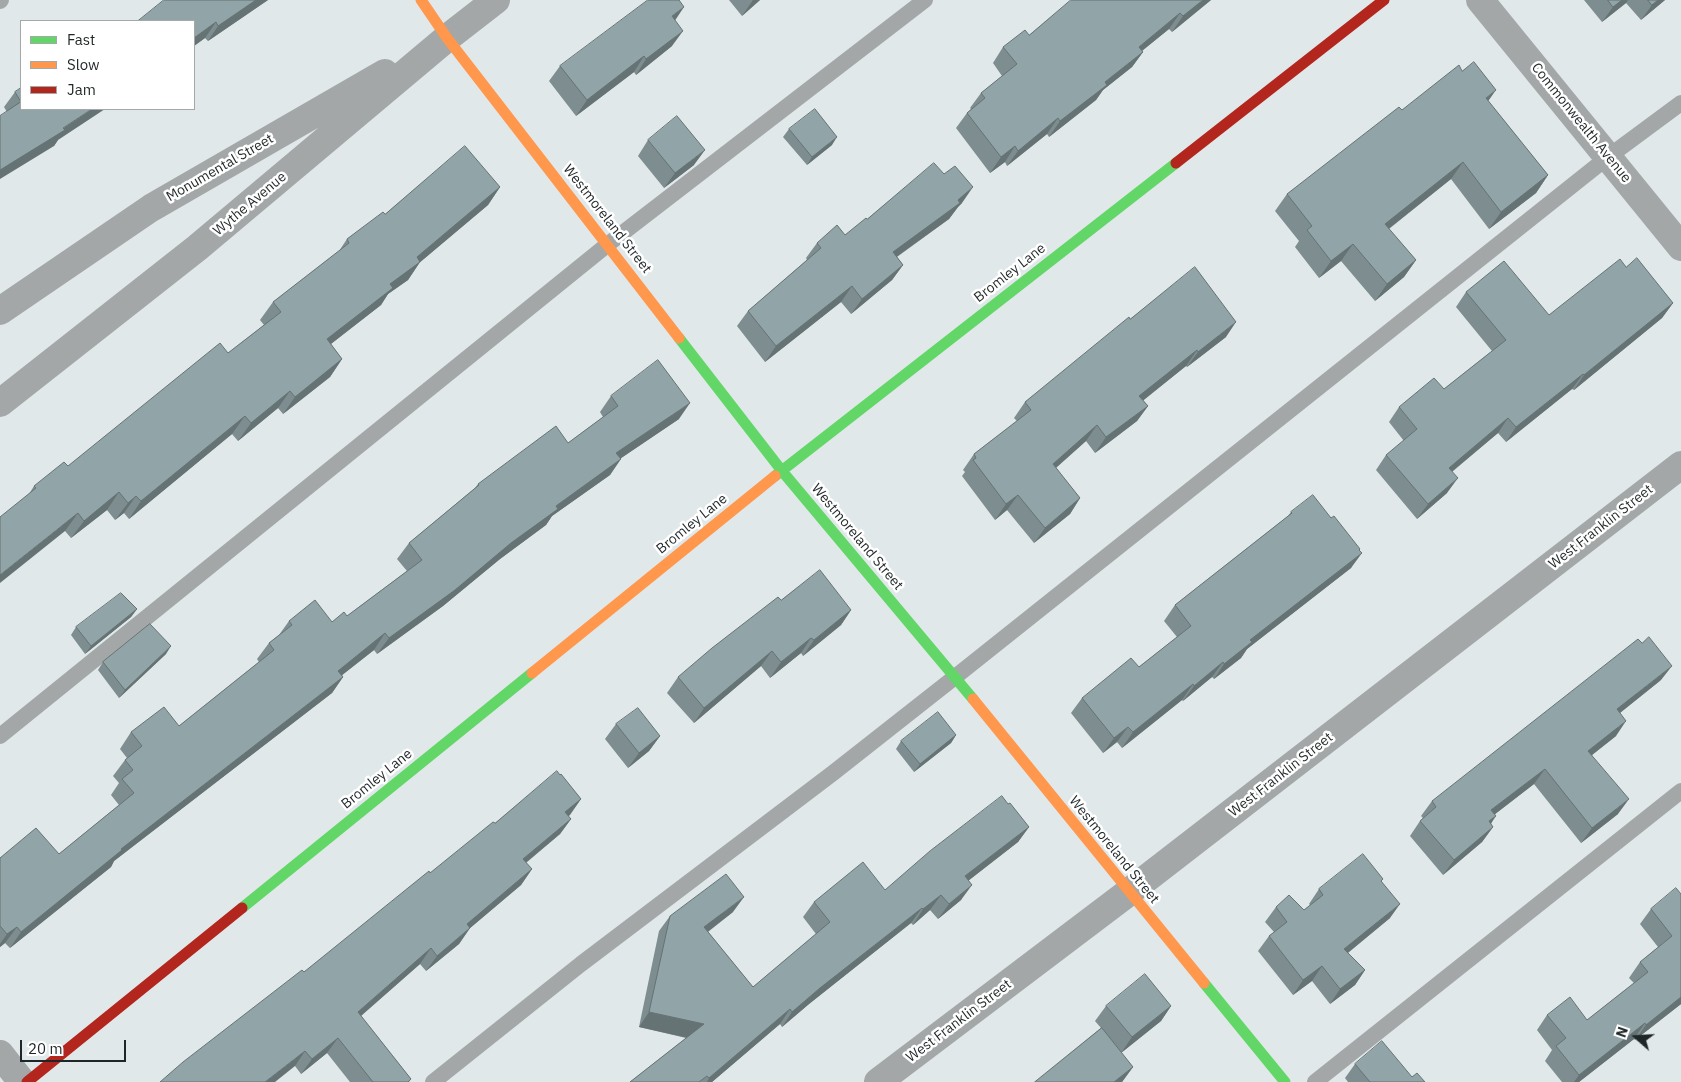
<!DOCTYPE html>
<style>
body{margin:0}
#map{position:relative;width:1681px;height:1082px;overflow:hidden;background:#e0e8ea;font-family:"IBM Plex Sans",sans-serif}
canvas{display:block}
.legend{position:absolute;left:20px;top:20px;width:175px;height:90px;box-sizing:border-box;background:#fff;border:1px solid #a5a8a9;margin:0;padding:6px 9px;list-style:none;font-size:15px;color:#1f2627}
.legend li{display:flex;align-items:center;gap:10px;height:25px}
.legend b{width:25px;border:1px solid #a5a8a9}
.north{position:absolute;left:1611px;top:1012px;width:50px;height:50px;-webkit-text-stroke:4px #fff;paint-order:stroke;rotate:289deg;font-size:14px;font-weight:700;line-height:20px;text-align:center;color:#1f2627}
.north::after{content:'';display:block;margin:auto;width:18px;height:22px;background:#1f2627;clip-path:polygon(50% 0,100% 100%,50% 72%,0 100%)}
.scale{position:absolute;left:20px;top:1040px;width:106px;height:22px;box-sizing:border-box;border:2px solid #1f2627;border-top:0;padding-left:6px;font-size:15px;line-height:18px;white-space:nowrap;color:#1f2627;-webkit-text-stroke:4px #fff;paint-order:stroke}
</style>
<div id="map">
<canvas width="1681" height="1082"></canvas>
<ul class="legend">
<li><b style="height:6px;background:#63d668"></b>Fast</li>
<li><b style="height:6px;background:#ff974d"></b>Slow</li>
<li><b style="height:6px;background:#b3261e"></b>Jam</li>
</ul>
<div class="north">N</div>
<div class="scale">20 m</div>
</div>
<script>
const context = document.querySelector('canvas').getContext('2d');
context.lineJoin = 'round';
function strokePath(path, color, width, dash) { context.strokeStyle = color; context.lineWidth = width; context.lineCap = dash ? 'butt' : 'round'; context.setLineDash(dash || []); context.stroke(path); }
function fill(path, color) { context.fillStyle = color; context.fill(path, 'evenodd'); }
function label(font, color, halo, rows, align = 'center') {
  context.font = font + ' "IBM Plex Sans",sans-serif'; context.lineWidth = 5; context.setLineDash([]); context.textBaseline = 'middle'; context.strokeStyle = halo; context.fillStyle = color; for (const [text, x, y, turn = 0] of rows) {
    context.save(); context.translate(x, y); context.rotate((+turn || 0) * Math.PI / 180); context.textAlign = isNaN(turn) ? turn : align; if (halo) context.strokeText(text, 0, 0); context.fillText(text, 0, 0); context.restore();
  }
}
strokePath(new Path2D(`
 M 0,1 L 1,0
 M 0,736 L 607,245 L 925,0
 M 433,1082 L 581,964 L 833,773 L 955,677 L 1608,157 L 1681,103
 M 1315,1082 L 1681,791`), '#a3a7a7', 16);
strokePath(new Path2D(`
 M 1480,0 L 1681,247
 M 0,311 L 151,208 L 385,73
 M 0,403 L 197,248 L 447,38 L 496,0
 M 0,1054 L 22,1082
 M 878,1082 L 1129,892 L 1681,465`), '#a3a7a7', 28);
strokePath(new Path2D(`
 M 679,338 L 782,471 L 973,699
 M 775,476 L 1176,163
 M 242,908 L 532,673
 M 1204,983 L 1285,1082`), '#63d668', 11);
strokePath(new Path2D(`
 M 421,0 L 447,38 L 679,338
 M 532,673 L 775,476
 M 973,699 L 1204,983`), '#ff974d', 11);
strokePath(new Path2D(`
 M 1176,163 L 1384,0
 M 27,1082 L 242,908`), '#b3261e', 11);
fill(new Path2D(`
 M 164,0 L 268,0 L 208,41 L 205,38 L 194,46 L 194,21 Z
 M 729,0 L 760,0 L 742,16 Z
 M 1211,0 L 1172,32 L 1169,29 L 1142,51 L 1143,52 L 1132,67 L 1103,90 L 1096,100 L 1049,137 L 1047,134 L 1007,166 L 1005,162 L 990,173 L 956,128 L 967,113 L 971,109 L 970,108 L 981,93 L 1002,76 L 993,63 L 1003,47 L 1029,35 Z
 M 1584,0 L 1665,0 L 1641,20 L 1626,3 L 1602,22 Z
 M 675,20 L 672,46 L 636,75 L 634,72 L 576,116 L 549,81 L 560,66 Z
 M 1462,71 L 1488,101 L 1548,175 L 1536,193 L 1489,229 L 1451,179 L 1389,229 L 1416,260 L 1404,277 L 1375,301 L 1341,261 L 1319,278 L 1295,247 L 1299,241 L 1275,211 L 1287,194 L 1402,110 Z
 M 15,92 L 58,140 L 54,146 L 7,112 L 4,107 Z
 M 789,129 L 832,145 L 807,165 L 783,137 Z
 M 648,140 L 694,165 L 664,188 L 638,156 Z
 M 500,187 L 488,205 L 420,262 L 408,280 L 388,294 L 381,305 L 331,344 L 342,359 L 330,377 L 283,414 L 278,408 L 238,441 L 232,434 L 129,519 L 124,513 L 115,520 L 107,510 L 71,538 L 65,531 L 29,494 L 34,486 L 68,466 L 228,353 L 264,325 L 260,320 L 273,302 L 339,251 L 347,239 L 385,214 Z
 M 962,203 L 958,207 L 949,219 L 897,257 L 903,265 L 892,280 L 851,314 L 841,302 L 765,362 L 737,326 L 748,311 L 807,260 L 806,258 L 817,243 L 845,235 L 867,219 Z
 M 1626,267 L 1673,303 L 1662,318 L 1574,390 L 1572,389 L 1506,442 L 1498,433 L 1452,472 L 1447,493 L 1417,519 L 1376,470 L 1386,455 L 1404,441 L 1389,422 L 1399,407 L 1444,389 L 1492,351 L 1456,307 L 1466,292 L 1549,315 Z
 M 1130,319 L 1226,337 L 1187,367 L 1186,366 L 1143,400 L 1148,406 L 1137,421 L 1095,453 L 1086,441 L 1056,468 L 1080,498 L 1070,514 L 1034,543 L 1007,510 L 995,520 L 962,476 L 965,472 L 963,470 L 974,454 L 1017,421 L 1014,418 L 1025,402 Z
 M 611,396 L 679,419 L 621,458 L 610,475 L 552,516 L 546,525 L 500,559 L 443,606 L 377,654 L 374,650 L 342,675 L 343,677 L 332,693 L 114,861 L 111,867 L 10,948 L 5,943 L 0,947 L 0,858 L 59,854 L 119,805 L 111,795 L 119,783 L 113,776 L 125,760 L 127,758 L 120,749 L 131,732 L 179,726 L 259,662 L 257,659 L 269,643 L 279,635 L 289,621 L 332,622 L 347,616 L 407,571 L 397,559 L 409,543 L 475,488 L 478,484 L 568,443 L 603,417 L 600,412 Z
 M 1291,512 L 1331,518 L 1359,550 L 1351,568 L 1247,649 L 1241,658 L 1214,679 L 1212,677 L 1183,701 L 1182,700 L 1122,748 L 1117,742 L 1103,753 L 1071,713 L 1082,698 L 1139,667 L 1177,637 L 1164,621 L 1175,605 L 1288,516 Z
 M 781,600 L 851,610 L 841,625 L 803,656 L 801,653 L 770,678 L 761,666 L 694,723 L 667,693 L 678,677 Z
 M 137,609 L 131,617 L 85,654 L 71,635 L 76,627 Z
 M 166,654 L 119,698 L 98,670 L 103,662 Z
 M 1661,680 L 1620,713 L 1616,736 L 1592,755 L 1618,814 L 1581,843 L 1534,784 L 1495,814 L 1491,824 L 1493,827 L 1482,842 L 1443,875 L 1410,836 L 1420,821 L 1423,818 L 1421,816 L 1432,801 Z
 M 616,724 L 660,736 L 649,751 L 628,768 L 605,739 Z
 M 956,735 L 951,743 L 914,772 L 896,749 L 901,741 Z
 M 560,775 L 581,799 L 568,816 L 571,819 L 560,834 L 526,863 L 532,869 L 521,885 L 470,928 L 459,944 L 426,971 L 420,964 L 361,1016 L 411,1079 L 409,1082 L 350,1082 L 327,1053 L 301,1074 L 295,1066 L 304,972 L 495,823 Z
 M 1008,804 L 1029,827 L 1018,842 L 968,881 L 961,900 L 938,919 L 930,910 L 913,925 L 911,923 L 809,1004 L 782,1027 L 780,1024 L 712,1082 L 630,1082 L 686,1038 L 639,1027 L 659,931 L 670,916 L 733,912 L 708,932 L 753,987 L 816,934 L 803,917 L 814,902 L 885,890 Z
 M 1382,882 L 1390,918 L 1348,953 L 1365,970 L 1355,985 L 1330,1004 L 1312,981 L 1293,995 L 1258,951 L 1269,936 L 1274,932 L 1265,922 L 1276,907 L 1304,910 L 1310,905 L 1309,904 L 1319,889 Z
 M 1681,894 L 1681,1004 L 1635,1040 L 1634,1039 L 1579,1082 L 1562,1082 L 1545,1061 L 1552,1050 L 1537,1030 L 1547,1015 L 1587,1020 L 1634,983 L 1629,978 L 1640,962 L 1658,947 L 1640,924 L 1651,909 Z
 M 1106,1006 L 1171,1006 L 1161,1021 L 1121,1053 L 1133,1067 L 1122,1082 L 1035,1082 L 1101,1028 L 1095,1021 Z
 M 1355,1064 L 1412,1077 L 1425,1082 L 1348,1082 L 1345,1078 Z`), '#7d8d90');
fill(new Path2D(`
 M 256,0 L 268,0 L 208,41 L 218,26 Z
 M 753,0 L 760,0 L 742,16 Z
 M 1203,0 L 1211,0 L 1172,32 L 1183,16 Z
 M 1622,0 L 1628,0 L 1626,3 L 1602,22 L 1613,7 Z
 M 1658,0 L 1665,0 L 1641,20 L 1652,5 Z
 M 684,7 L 674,22 L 672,16 Z
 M 1180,13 L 1169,29 L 1128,62 L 1139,47 Z
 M 216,22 L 205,38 L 194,46 L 194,38 Z
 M 683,31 L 672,46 L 636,75 L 646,59 Z
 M 1143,52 L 1132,67 L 1103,90 L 1096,100 L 1049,137 L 1060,121 L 1105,82 Z
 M 644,56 L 634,72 L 576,116 L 587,100 Z
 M 1496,90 L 1484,107 L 1486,98 Z
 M 92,109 L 105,109 L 58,140 L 54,146 L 0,179 L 0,170 Z
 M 1058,118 L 1047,134 L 1007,166 L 1018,151 Z
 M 837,137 L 832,145 L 807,165 L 812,157 Z
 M 1015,146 L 1005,162 L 990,173 L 1001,157 Z
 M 705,150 L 694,165 L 664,188 L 675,173 Z
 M 1463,162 L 1451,179 L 1373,241 L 1385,224 Z
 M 1548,175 L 1536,193 L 1489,229 L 1501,212 Z
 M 500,187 L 488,205 L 418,264 L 420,262 L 408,280 L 388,294 L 381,305 L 314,357 L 327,339 L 390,284 L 417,257 Z
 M 973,187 L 962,203 L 958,207 L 949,219 L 882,267 L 893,252 Z
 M 1353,244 L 1341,261 L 1319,278 L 1331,261 Z
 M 1416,260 L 1404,277 L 1375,301 L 1387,284 Z
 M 903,265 L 892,280 L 851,314 L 862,299 Z
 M 852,286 L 841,302 L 765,362 L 776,346 Z
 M 1673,303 L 1662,318 L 1574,390 L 1584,375 Z
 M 1236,322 L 1226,337 L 1187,367 L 1198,352 Z
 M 1197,350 L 1186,366 L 1129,412 L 1139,396 Z
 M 342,359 L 330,377 L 283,414 L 295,397 Z
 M 1583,374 L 1572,389 L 1506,442 L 1516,427 Z
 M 290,391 L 278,408 L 238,441 L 251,423 Z
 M 690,403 L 679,419 L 605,469 L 616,453 Z
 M 1148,406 L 1137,421 L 1095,453 L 1106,437 Z
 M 245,416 L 232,434 L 129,519 L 141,501 Z
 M 1508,418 L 1498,433 L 1438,483 L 1449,468 Z
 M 1097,425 L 1086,441 L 1042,480 L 1053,464 Z
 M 621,459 L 610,475 L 552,516 L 546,525 L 500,559 L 443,606 L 377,654 L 389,638 L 556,506 Z
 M 1458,478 L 1447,493 L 1417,519 L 1428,504 Z
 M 119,492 L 107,510 L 71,538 L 84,521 Z
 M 1018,495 L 1007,510 L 995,520 L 1006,504 Z
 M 136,496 L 124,513 L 115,520 L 128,503 Z
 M 1080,498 L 1070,514 L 1034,543 L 1045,528 Z
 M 78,513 L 65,531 L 0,583 L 0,575 Z
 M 1360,549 L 1353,560 L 1362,553 L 1351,568 L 1247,649 L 1241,658 L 1214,679 L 1224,664 L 1250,640 Z
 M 137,609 L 131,617 L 85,654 L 91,646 Z
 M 851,610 L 841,625 L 803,656 L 814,640 Z
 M 385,633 L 374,650 L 327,687 L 338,671 Z
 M 811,638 L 801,653 L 770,678 L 781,662 Z
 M 171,646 L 166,654 L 119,698 L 125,690 Z
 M 772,651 L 761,666 L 694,723 L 704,708 Z
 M 1223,662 L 1212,677 L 1183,701 L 1194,686 Z
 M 1672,666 L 1661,680 L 1606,724 L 1617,709 Z
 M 343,677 L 332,693 L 114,861 L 111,867 L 10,948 L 21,932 L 121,849 Z
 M 1193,684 L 1182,700 L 1122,748 L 1133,732 Z
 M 1626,721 L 1616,736 L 1578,766 L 1588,751 Z
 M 1128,727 L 1117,742 L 1103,753 L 1114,738 Z
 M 956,735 L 951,743 L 914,772 L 920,764 Z
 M 660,736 L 649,751 L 628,768 L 639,753 Z
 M 1545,769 L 1534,784 L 1481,825 L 1491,810 Z
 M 581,799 L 570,815 L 554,828 L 565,812 Z
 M 1629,799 L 1618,814 L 1581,843 L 1592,828 Z
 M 1496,816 L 1486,831 L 1489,821 Z
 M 571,819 L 560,834 L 512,874 L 523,859 Z
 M 1029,827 L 1018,842 L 955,891 L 965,876 Z
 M 1493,827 L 1482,842 L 1443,875 L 1454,860 Z
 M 532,869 L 521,885 L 456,940 L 467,924 Z
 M 972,885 L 961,900 L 938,919 L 949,904 Z
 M 941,895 L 930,910 L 913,925 L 923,909 Z
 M 744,897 L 733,912 L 694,942 L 704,927 Z
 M 1400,904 L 1390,918 L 1334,964 L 1344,949 Z
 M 922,908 L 911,923 L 809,1004 L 782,1027 L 792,1012 L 820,988 Z
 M 17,927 L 5,943 L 0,947 L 0,944 L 7,934 Z
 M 470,928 L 459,944 L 426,971 L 437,956 Z
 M 431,948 L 420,964 L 347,1028 L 358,1012 Z
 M 1322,966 L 1312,981 L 1293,995 L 1303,980 Z
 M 1365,970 L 1355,985 L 1330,1004 L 1340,989 Z
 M 1681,997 L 1681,1004 L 1635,1040 L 1646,1025 Z
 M 1171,1006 L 1161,1021 L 1121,1053 L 1132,1037 Z
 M 790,1009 L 780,1024 L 712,1082 L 707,1082 L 709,1078 Z
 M 649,1012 L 704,1024 L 693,1039 L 639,1027 Z
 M 1645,1023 L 1634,1039 L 1579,1082 L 1574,1082 L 1579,1075 Z
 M 338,1038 L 327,1053 L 301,1074 L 312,1059 Z
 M 305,1051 L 295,1066 L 275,1082 L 265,1082 Z
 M 1133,1067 L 1122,1082 L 1114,1082 Z`), '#667375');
const building = new Path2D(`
 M 164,0 L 256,0 L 218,26 L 216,22 L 194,38 L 194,21 L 138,21 Z
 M 648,0 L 679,0 L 684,7 L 672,16 L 683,31 L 646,59 L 644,56 L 587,100 L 560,66 Z
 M 1071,0 L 1203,0 L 1183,16 L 1180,13 L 1139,47 L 1143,52 L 1105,82 L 1107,85 L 1060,121 L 1058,118 L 1018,151 L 1015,146 L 1001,157 L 967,113 L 985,98 L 981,93 L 1017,64 L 1003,47 L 1025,30 L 1029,35 Z
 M 1608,0 L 1622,0 L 1613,7 Z
 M 1648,0 L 1658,0 L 1652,5 Z
 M 1474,62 L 1496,90 L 1486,98 L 1548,175 L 1501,212 L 1463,162 L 1385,224 L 1416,260 L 1387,284 L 1353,244 L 1331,261 L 1307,230 L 1312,226 L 1287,194 L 1399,107 L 1402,110 L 1459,65 L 1462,71 Z
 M 21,88 L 21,102 L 15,92 Z
 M 21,102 L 21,109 L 92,109 L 63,128 L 65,130 L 0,170 L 0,116 Z
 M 815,109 L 837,137 L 812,157 L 789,129 Z
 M 677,116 L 705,150 L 675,173 L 648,140 Z
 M 465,146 L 500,187 L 417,257 L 420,262 L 390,284 L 393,288 L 327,339 L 342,359 L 295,397 L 290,391 L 251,423 L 245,416 L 141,501 L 136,496 L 128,503 L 119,492 L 84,521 L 78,513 L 0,575 L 0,517 L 36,488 L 34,486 L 64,462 L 68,466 L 220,343 L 228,353 L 281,312 L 273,302 L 349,243 L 347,239 L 383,212 L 385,214 Z
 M 934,163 L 944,174 L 955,166 L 973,187 L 958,200 L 960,203 L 893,252 L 903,265 L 862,299 L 852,286 L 776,346 L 748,311 L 821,248 L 817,243 L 837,225 L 845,235 L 866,218 L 867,219 Z
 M 1637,258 L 1673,303 L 1584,375 L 1583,374 L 1516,427 L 1508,418 L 1449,468 L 1458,478 L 1428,504 L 1386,455 L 1417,429 L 1399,407 L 1434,378 L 1444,389 L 1506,340 L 1466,292 L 1504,261 L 1549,315 L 1620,259 L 1626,267 Z
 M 1195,267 L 1236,322 L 1198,352 L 1197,350 L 1139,396 L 1148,406 L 1106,437 L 1097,425 L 1053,464 L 1080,498 L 1045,528 L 1018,495 L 1006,504 L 973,460 L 976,458 L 974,454 L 1031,410 L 1025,402 L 1129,317 L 1130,319 Z
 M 658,360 L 690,403 L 616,453 L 621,459 L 556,506 L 558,509 L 511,543 L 455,590 L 389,638 L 385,633 L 338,671 L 343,677 L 121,849 L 122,850 L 21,932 L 17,927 L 7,934 L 0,926 L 0,858 L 36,828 L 59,854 L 134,793 L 122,779 L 133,770 L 125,760 L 142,746 L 131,732 L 164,707 L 179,726 L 274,650 L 269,643 L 292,625 L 289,621 L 315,600 L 332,622 L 344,612 L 347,616 L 422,560 L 409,543 L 479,485 L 478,484 L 556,426 L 568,443 L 618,406 L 611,396 Z
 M 1313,495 L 1331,518 L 1334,516 L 1360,549 L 1359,550 L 1362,553 L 1250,640 L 1252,642 L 1224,664 L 1223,662 L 1194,686 L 1193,684 L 1133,732 L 1128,727 L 1114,738 L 1082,698 L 1131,658 L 1139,667 L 1191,626 L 1175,605 L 1292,513 L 1291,512 Z
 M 820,570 L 851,610 L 814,640 L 811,638 L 781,662 L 772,651 L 704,708 L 678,677 L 712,648 L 778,597 L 781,600 Z
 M 121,593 L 137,609 L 91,646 L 76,627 Z
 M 150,624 L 171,646 L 125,690 L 103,662 Z
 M 1649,637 L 1672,666 L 1617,709 L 1626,721 L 1588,751 L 1629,799 L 1592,828 L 1545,769 L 1491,810 L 1496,816 L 1489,821 L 1493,827 L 1454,860 L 1420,821 L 1436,807 L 1432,801 L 1638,639 L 1642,643 Z
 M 638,708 L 660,736 L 639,753 L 616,724 Z
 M 938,712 L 956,735 L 920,764 L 901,741 Z
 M 557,771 L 560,775 L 561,774 L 581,799 L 565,812 L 571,819 L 523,859 L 532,869 L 467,924 L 470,928 L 437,956 L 431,948 L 358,1012 L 411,1079 L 408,1082 L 373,1082 L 338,1038 L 312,1059 L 305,1051 L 265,1082 L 160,1082 L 183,1062 L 302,970 L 304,972 L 429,871 L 430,873 L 493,822 L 495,823 Z
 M 1002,796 L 1008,804 L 1010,803 L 1029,827 L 965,876 L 972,885 L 949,904 L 941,895 L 923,909 L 922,908 L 820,988 L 792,1012 L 790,1009 L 709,1078 L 707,1076 L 699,1082 L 630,1082 L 704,1024 L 649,1012 L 670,916 L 726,874 L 744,897 L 704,927 L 753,987 L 830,922 L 814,902 L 863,862 L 885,890 L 930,851 Z
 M 1363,854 L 1383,879 L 1381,881 L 1400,904 L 1344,949 L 1365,970 L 1340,989 L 1322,966 L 1303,980 L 1269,936 L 1287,922 L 1276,907 L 1289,895 L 1304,910 L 1323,895 L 1319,889 Z
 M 1676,888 L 1681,894 L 1681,997 L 1646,1025 L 1645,1023 L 1579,1075 L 1556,1046 L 1566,1038 L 1547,1015 L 1570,997 L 1587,1020 L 1648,972 L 1640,962 L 1672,936 L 1651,909 Z
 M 1145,974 L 1171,1006 L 1132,1037 L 1106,1006 Z
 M 1102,1028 L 1133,1067 L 1114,1082 L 1035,1082 Z
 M 1382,1041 L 1412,1077 L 1417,1073 L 1425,1082 L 1370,1082 L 1355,1064 Z`);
fill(building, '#91a4a7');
strokePath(building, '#667375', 1);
label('14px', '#1f2627', '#fff', [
 ["Commonwealth Avenue",1581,123,51],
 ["Monumental Street",220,168,-30],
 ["Wythe Avenue",250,204,-40],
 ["Westmoreland Street",607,219,52],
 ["Bromley Lane",1010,273,-38],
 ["Bromley Lane",692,524,-39],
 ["West Franklin Street",1601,527,-38],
 ["Westmoreland Street",857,537,50],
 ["West Franklin Street",1281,775,-38],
 ["Bromley Lane",377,779,-39],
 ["Westmoreland Street",1114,850,51],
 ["West Franklin Street",959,1021,-37]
]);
</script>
